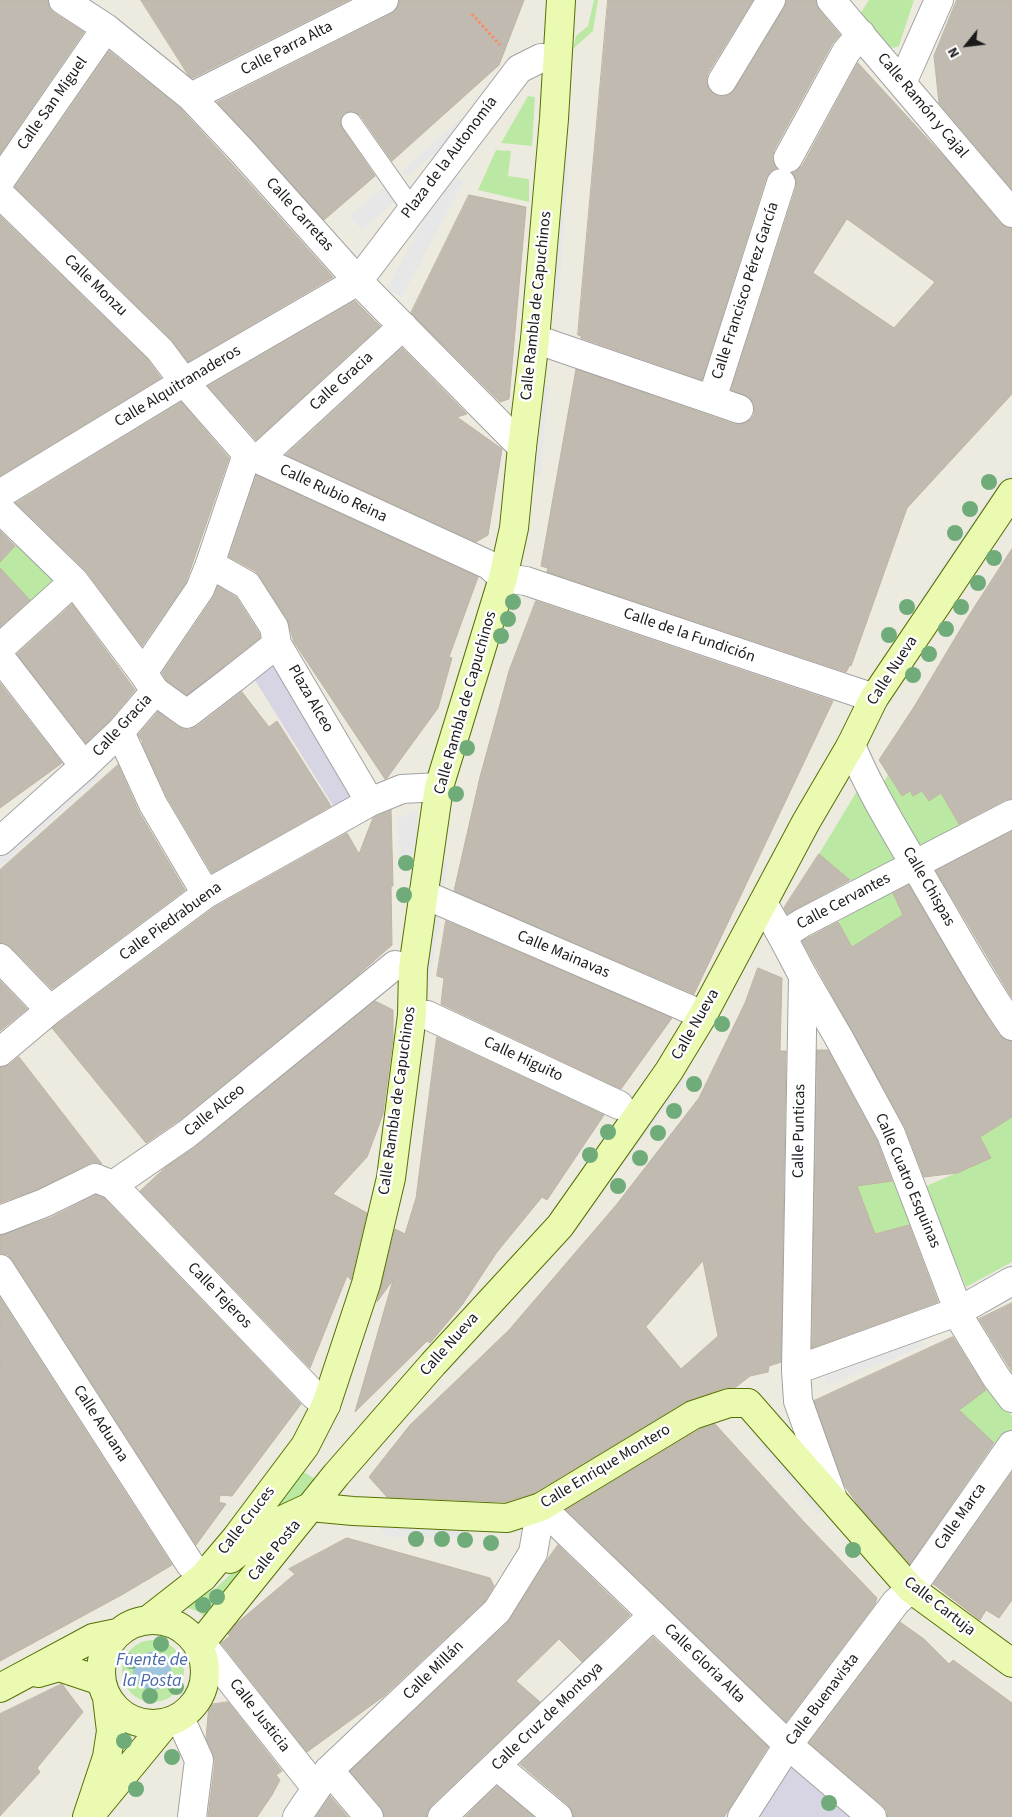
<!DOCTYPE html>
<meta charset="utf-8">
<style>
body{margin:0}
#map{position:relative;width:1012px;height:1817px;overflow:hidden;background:#edebe0;font-family:"Source Sans 3",sans-serif}
canvas{display:block}
.north{position:absolute;left:942px;top:20px;width:50px;height:50px;-webkit-text-stroke:4px #fff;paint-order:stroke;rotate:241deg;font-size:14px;font-weight:700;line-height:20px;text-align:center;color:#1b1b1b}
.north::after{content:'';display:block;margin:auto;width:18px;height:22px;background:#1b1b1b;clip-path:polygon(50% 0,100% 100%,50% 72%,0 100%)}
</style>
<div id="map">
<canvas width="1012" height="1817"></canvas>
<div class="north">N</div>
</div>
<script>
const context = document.querySelector('canvas').getContext('2d');
context.lineJoin = 'round';
function fill(path, color) { context.fillStyle = color; context.fill(path, 'evenodd'); }
function strokePath(path, color, width, dash) { context.strokeStyle = color; context.lineWidth = width; context.lineCap = dash ? 'butt' : 'round'; context.setLineDash(dash || []); context.stroke(path); }
function label(font, color, halo, rows, align = 'center') {
  context.font = font + ' "Source Sans 3",sans-serif'; context.lineWidth = 5; context.setLineDash([]); context.textBaseline = 'middle'; context.strokeStyle = halo; context.fillStyle = color; for (const [text, x, y, turn = 0] of rows) {
    context.save(); context.translate(x, y); context.rotate((+turn || 0) * Math.PI / 180); context.textAlign = isNaN(turn) ? turn : align; if (halo) context.strokeText(text, 0, 0); context.fillText(text, 0, 0); context.restore();
  }
}
fill(new Path2D(`
 M 594,0 L 598,0 L 593,31 L 573,49 L 576,36 L 588,26 Z
 M 869,0 L 914,0 L 899,46 L 893,48 L 889,46 L 860,14 Z
 M 528,96 L 535,97 L 532,146 L 501,143 Z
 M 496,150 L 511,151 L 508,176 L 529,179 L 529,202 L 478,190 Z
 M 20,541 L 64,578 L 36,606 L 0,569 L 0,562 Z
 M 888,775 L 902,796 L 910,791 L 913,796 L 922,791 L 929,801 L 941,793 L 963,830 L 918,854 L 880,788 Z
 M 860,786 L 901,859 L 855,884 L 819,854 Z
 M 890,886 L 903,915 L 891,923 L 897,937 L 861,953 L 851,945 L 838,922 Z
 M 1012,1117 L 1012,1262 L 966,1287 L 924,1187 L 991,1158 L 980,1137 Z
 M 897,1180 L 912,1224 L 871,1235 L 866,1211 L 857,1186 Z
 M 988,1388 L 1012,1416 L 1012,1430 L 1000,1448 L 984,1434 L 971,1447 L 932,1429 Z
 M 302,1471 L 317,1480 L 295,1506 L 251,1531 Z
 M 264,1542 L 209,1621 L 199,1612 L 183,1606 L 216,1588 Z
 M122 1671a31 31 0 1 1 62 0a31 31 0 1 1-62 0Z`), '#bbe9a4');
fill(new Path2D(`
 M 468,112 L 473,119 L 408,177 L 402,171 Z
 M 558,153 L 569,153 L 559,302 L 548,302 Z
 M 448,173 L 464,181 L 402,297 L 387,289 Z
 M 385,186 L 397,200 L 362,230 L 349,216 Z
 M 539,384 L 549,385 L 540,477 L 531,476 Z
 M 1007,471 L 1012,475 L 1012,481 L 926,604 L 919,599 Z
 M 95,769 L 101,776 L 0,867 L 0,855 Z
 M 417,810 L 418,852 L 399,859 L 398,818 Z
 M 439,861 L 448,862 L 429,989 L 420,988 Z
 M 680,1077 L 686,1081 L 569,1235 L 450,1369 L 443,1363 Z
 M 921,1338 L 924,1346 L 827,1385 L 824,1378 Z
 M 765,1438 L 824,1509 L 818,1514 L 759,1444 Z
 M 380,1527 L 462,1527 L 462,1538 L 387,1537 Z`), '#e7e7e7');
fill(new Path2D(`
 M 287,645 L 375,786 L 336,810 L 248,669 Z
 M 788,1745 L 872,1817 L 752,1817 Z`), '#d7d4e3');
fill(new Path2D(`
 M133 1671a19 19 0 1 1 38 0a19 19 0 1 1-38 0Z`), '#9fc5dc');
const building = new Path2D(`
 M 0,0 L 48,0 L 49,7 L 54,13 L 84,32 L 0,154 Z
 M 141,0 L 349,0 L 193,78 L 189,76 Z
 M 399,0 L 524,0 L 499,65 L 392,161 L 360,115 L 350,111 L 344,113 L 340,122 L 342,128 L 375,176 L 324,220 L 217,102 L 391,14 L 397,8 Z
 M 608,0 L 753,0 L 708,73 L 706,81 L 709,89 L 714,94 L 721,97 L 729,95 L 735,89 L 784,8 L 787,0 L 816,0 L 819,10 L 840,35 L 832,44 L 774,150 L 772,159 L 777,168 L 770,172 L 766,178 L 702,380 L 581,338 L 581,336 L 578,335 Z
 M 957,0 L 1012,0 L 1012,189 L 939,103 L 934,56 Z
 M 109,51 L 180,108 L 230,162 L 333,277 L 188,362 L 171,339 L 15,187 Z
 M 858,63 L 946,159 L 1000,223 L 1006,227 L 1012,228 L 1012,394 L 907,508 L 851,666 L 850,665 L 846,672 L 547,572 L 548,568 L 541,566 L 576,369 L 734,424 L 742,424 L 750,420 L 754,415 L 754,406 L 750,398 L 731,390 L 796,188 L 796,180 L 792,172 L 802,166 ZM 847,219 L 935,282 L 894,328 L 813,273 Z
 M 469,195 L 526,207 L 509,399 L 500,402 L 411,313 Z
 M 0,216 L 148,360 L 161,378 L 0,476 Z
 M 355,301 L 380,326 L 256,440 L 208,386 Z
 M 402,348 L 467,414 L 457,417 L 502,449 L 488,535 L 476,542 L 286,455 Z
 M 181,402 L 229,458 L 186,582 L 142,646 L 86,571 L 16,503 Z
 M 256,475 L 478,577 L 449,657 L 452,658 L 438,708 L 387,778 L 385,779 L 294,642 L 287,619 L 260,577 L 255,571 L 229,557 Z
 M 0,531 L 15,546 L 0,562 Z
 M 1012,549 L 1012,798 L 1005,800 L 959,824 L 941,793 L 929,801 L 922,791 L 913,796 L 910,791 L 902,796 L 879,760 L 914,707 L 966,620 Z
 M 0,568 L 30,600 L 0,627 Z
 M 218,586 L 236,597 L 259,633 L 260,638 L 187,695 L 166,680 L 162,673 L 213,598 Z
 M 536,601 L 833,701 L 694,994 L 454,891 L 480,777 L 502,697 L 509,671 Z
 M 72,604 L 135,690 L 109,721 L 86,743 L 17,654 Z
 M 0,683 L 62,763 L 0,808 Z
 M 242,692 L 269,727 L 277,721 L 331,806 L 212,873 L 167,797 L 142,743 L 143,742 L 138,735 L 158,712 L 178,727 L 188,730 L 196,727 Z
 M 118,765 L 139,812 L 185,890 L 52,989 L 11,947 L 5,943 L 0,943 L 0,870 Z
 M 391,810 L 393,886 L 391,886 L 392,945 L 351,981 L 178,1121 L 146,1143 L 52,1028 L 215,907 L 347,833 L 359,854 L 373,818 Z
 M 1012,832 L 1012,998 L 936,871 Z
 M 819,854 L 850,880 L 787,914 L 784,908 Z
 M 909,885 L 988,1018 L 999,1035 L 1005,1040 L 1012,1041 L 1012,1117 L 980,1137 L 991,1158 L 957,1173 L 924,1177 L 905,1127 L 802,941 L 838,922 L 852,947 L 903,915 L 893,893 Z
 M 446,921 L 672,1018 L 621,1089 L 441,1004 L 444,978 L 437,976 Z
 M 758,968 L 782,978 L 780,1051 L 786,1051 L 781,1362 L 769,1366 L 768,1372 L 750,1376 L 736,1387 L 724,1388 L 685,1402 L 534,1493 L 505,1502 L 387,1497 L 369,1477 L 410,1425 L 509,1330 L 617,1204 L 699,1098 L 745,1003 ZM 703,1261 L 718,1336 L 681,1369 L 646,1327 Z
 M 0,981 L 27,1009 L 0,1031 Z
 M 375,1001 L 393,1010 L 393,1039 L 383,1114 L 367,1157 L 333,1194 L 367,1213 L 351,1280 L 347,1276 L 310,1368 L 140,1191 L 166,1167 L 197,1146 Z
 M 437,1037 L 604,1115 L 547,1200 L 542,1197 L 497,1252 L 462,1305 L 430,1343 L 427,1341 L 355,1412 L 393,1280 L 377,1302 L 395,1229 L 405,1234 L 416,1198 Z
 M 817,1050 L 828,1050 L 877,1141 L 892,1181 L 857,1186 L 875,1234 L 909,1225 L 938,1302 L 812,1348 Z
 M 19,1057 L 102,1164 L 95,1162 L 88,1164 L 38,1189 L 0,1203 L 0,1067 L 10,1064 Z
 M 96,1195 L 104,1198 L 301,1404 L 232,1496 L 220,1495 L 219,1502 L 226,1504 L 196,1545 L 13,1261 L 8,1255 L 0,1253 L 0,1235 L 50,1218 Z
 M 0,1298 L 172,1565 L 125,1593 L 0,1661 Z
 M 1012,1303 L 1012,1372 L 979,1319 Z
 M 953,1337 L 986,1390 L 959,1410 L 994,1443 L 910,1564 L 860,1508 L 844,1485 L 814,1401 Z
 M 715,1424 L 804,1522 L 877,1598 L 875,1604 L 786,1722 L 566,1510 L 700,1429 Z
 M 1012,1472 L 1012,1600 L 999,1618 L 986,1610 L 980,1620 L 933,1584 Z
 M 347,1538 L 490,1578 L 494,1586 L 485,1601 L 384,1696 L 307,1752 L 221,1643 L 230,1636 L 228,1634 L 236,1624 L 295,1574 L 289,1569 Z
 M 558,1545 L 630,1615 L 582,1662 L 559,1639 L 516,1681 L 540,1702 L 431,1806 L 427,1812 L 427,1817 L 384,1817 L 381,1807 L 350,1771 L 508,1622 L 547,1560 Z
 M 900,1622 L 924,1639 L 949,1664 L 953,1660 L 1012,1703 L 1012,1817 L 887,1817 L 887,1811 L 882,1805 L 809,1743 Z
 M 653,1637 L 768,1747 L 724,1817 L 573,1817 L 572,1811 L 568,1805 L 520,1764 Z
 M 62,1684 L 83,1712 L 37,1768 L 40,1772 L 0,1816 L 0,1714 Z
 M 228,1702 L 282,1771 L 276,1775 L 280,1780 L 272,1795 L 257,1817 L 208,1817 L 215,1762 L 213,1754 L 206,1738 L 209,1705 Z
 M 497,1786 L 534,1817 L 465,1817 Z
 M 330,1796 L 348,1817 L 316,1817 Z`);
fill(building, '#c1bab0');
strokePath(building, '#bfb3a2', 1);
const service = new Path2D(`
 M 351,122 L 412,209`);
const pedestrian = new Path2D(`
 M 712,399 L 781,183
 M 210,564 L 247,454
 M 0,657 L 84,766
 M 155,691 L 187,714 L 234,678
 M 423,894 L 703,1015
 M 782,936 L 802,923 L 1012,814
 M 803,976 L 839,1038
 M 427,1015 L 619,1105
 M 0,1220 L 44,1203 L 95,1178 L 113,1185
 M 0,1269 L 190,1564 L 203,1577
 M 911,1589 L 1012,1445
 M 329,1770 L 369,1817`);
const minor = new Path2D(`
 M 63,0 L 106,28 L 191,97 L 242,151 L 358,281 L 522,447
 M 831,0 L 1012,213
 M 722,81 L 771,0
 M 902,83 L 939,0
 M 191,97 L 384,0
 M 788,158 L 846,52 L 861,34
 M 0,181 L 106,28
 M 0,194 L 160,350 L 184,382 L 247,454 L 489,565 L 503,578 L 526,581 L 874,698
 M 535,339 L 739,409
 M 258,459 L 403,326
 M 0,494 L 184,382 L 358,281 L 519,69 L 541,58 L 557,59
 M 0,509 L 74,581 L 143,673
 M 0,648 L 74,581
 M 234,678 L 277,644
 M 120,732 L 153,804 L 206,894
 M 851,745 C 871,794 901,840 927,886 C 955,933 981,982 1012,1026
 M 0,841 L 84,766 L 120,732 L 155,691 L 143,673 L 200,589 L 210,564 L 247,585 L 274,627 L 277,644 L 370,802
 M 763,903 L 782,936 L 803,976 L 796,1370 L 798,1401 L 833,1499
 M 0,958 L 50,1010
 M 839,1038 L 891,1134 L 963,1323 L 996,1377 L 1012,1398
 M 0,1052 L 50,1010 L 206,894 L 370,802 L 402,789 L 439,787
 M 796,1370 L 959,1311 L 1012,1281
 M 326,1405 L 314,1395 L 113,1185 L 187,1134 L 395,965 L 413,968
 M 541,1507 L 788,1745 L 872,1817
 M 201,1643 L 316,1788
 M 180,1718 L 199,1760 L 192,1817
 M 497,1766 L 558,1817
 M 297,1817 L 329,1770 L 497,1611 L 533,1553 L 541,1507
 M 442,1817 L 653,1615
 M 742,1817 L 788,1745 L 896,1602 L 911,1589`);
const secondary = new Path2D(`
 M 230,1559 L 280,1521 L 310,1507 L 353,1511 L 507,1518 L 541,1507 L 693,1415 L 729,1403 L 748,1403 L 911,1589 L 1012,1663
 M101 1672a52 52 0 1 1 104 0a52 52 0 1 1-104 0Z
 M 148,1620 L 203,1577 L 236,1538 L 305,1446 L 326,1405 L 366,1284 L 391,1178 L 412,1015 L 413,968 L 439,787 L 503,578 L 514,528 L 522,447 L 535,339 L 554,119 L 561,0
 M 201,1650 L 201,1643 L 336,1475 L 433,1364 L 560,1226 L 627,1131 L 669,1071 L 703,1015 L 806,822 L 851,745 L 874,698 L 1012,493
 M 38,1673 L 59,1667 L 101,1681
 M 0,1688 L 93,1638 L 117,1633
 M 96,1808 L 166,1723
 M 87,1817 L 107,1757 L 111,1731 L 107,1698`);
strokePath(service, '#a2a2a2', 21);
strokePath(pedestrian, '#a2a2a2', 30);
strokePath(minor, '#a2a2a2', 30);
strokePath(secondary, '#547103', 30);
strokePath(new Path2D(`
 M 472,14 L 500,45`), '#fc8a62', 3, [2.5, 2.5]);
strokePath(service, '#fff', 19);
strokePath(pedestrian, '#fff', 28);
strokePath(minor, '#fff', 28);
strokePath(secondary, '#ebfab1', 28);
context.fillStyle = '#70ac79';
for (const [x, y] of [
 [989,482],
 [970,509],
 [955,533],
 [994,558],
 [978,583],
 [513,602],
 [907,607],
 [961,607],
 [508,619],
 [946,629],
 [889,635],
 [501,636],
 [929,654],
 [913,675],
 [467,748],
 [456,794],
 [406,863],
 [404,895],
 [722,1024],
 [694,1084],
 [674,1111],
 [608,1132],
 [658,1133],
 [590,1155],
 [640,1158],
 [618,1186],
 [416,1539],
 [442,1539],
 [465,1540],
 [491,1543],
 [853,1550],
 [217,1597],
 [203,1605],
 [161,1644],
 [131,1661],
 [176,1687],
 [150,1696],
 [124,1741],
 [172,1757],
 [136,1789],
 [829,1803]
]) { context.beginPath(); context.arc(x, y, 8, 0, 2 * Math.PI); context.fill(); }
label('16px', '#1b1b1b', '#fff', [
 ["Calle Parra Alta",287,49,-27],
 ["Calle San Miguel",53,104,-55],
 ["Calle Ramón y Cajal",922,106,50],
 ["Plaza de la Autonomía",450,158,-53],
 ["Calle Carretas",299,215,48],
 ["Calle Monzu",95,286,44],
 ["Calle Francisco Pérez García",746,291,-72],
 ["Calle Rambla de Capuchinos",537,306,-84],
 ["Calle Gracia",342,382,-42],
 ["Calle Alquitranaderos",178,387,-31],
 ["Calle Rubio Reina",333,494,25],
 ["Calle de la Fundición",689,636,19],
 ["Calle Nueva",893,671,-57],
 ["Plaza Alceo",310,699,60],
 ["Calle Rambla de Capuchinos",466,703,-74],
 ["Calle Gracia",123,726,-47],
 ["Calle Chispas",928,887,60],
 ["Calle Cervantes",844,902,-28],
 ["Calle Piedrabuena",171,922,-36],
 ["Calle Mainavas",563,955,23],
 ["Calle Nueva",696,1025,-60],
 ["Calle Higuito",523,1060,25],
 ["Calle Rambla de Capuchinos",398,1101,-82],
 ["Calle Alceo",215,1111,-39],
 ["Calle Punticas",800,1131,-89],
 ["Calle Cuatro Esquinas",907,1181,67],
 ["Calle Tejeros",219,1296,46],
 ["Calle Nueva",450,1345,-48],
 ["Calle Aduana",100,1424,57],
 ["Calle Enrique Montero",606,1467,-31],
 ["Calle Marca",961,1517,-55],
 ["Calle Cruces",247,1521,-52],
 ["Calle Posta",275,1551,-51],
 ["Calle Cartuja",939,1607,38],
 ["Calle Gloria Alta",704,1664,44],
 ["Calle Millán",434,1671,-44],
 ["Calle Buenavista",823,1700,-53],
 ["Calle Justicia",259,1716,52],
 ["Calle Cruz de Montoya",548,1717,-44]
]);
label('italic 18px', '#4769ab', '#fff', [
 ["Fuente de",152,1661],
 ["la Posta",152,1682]
]);
</script>
